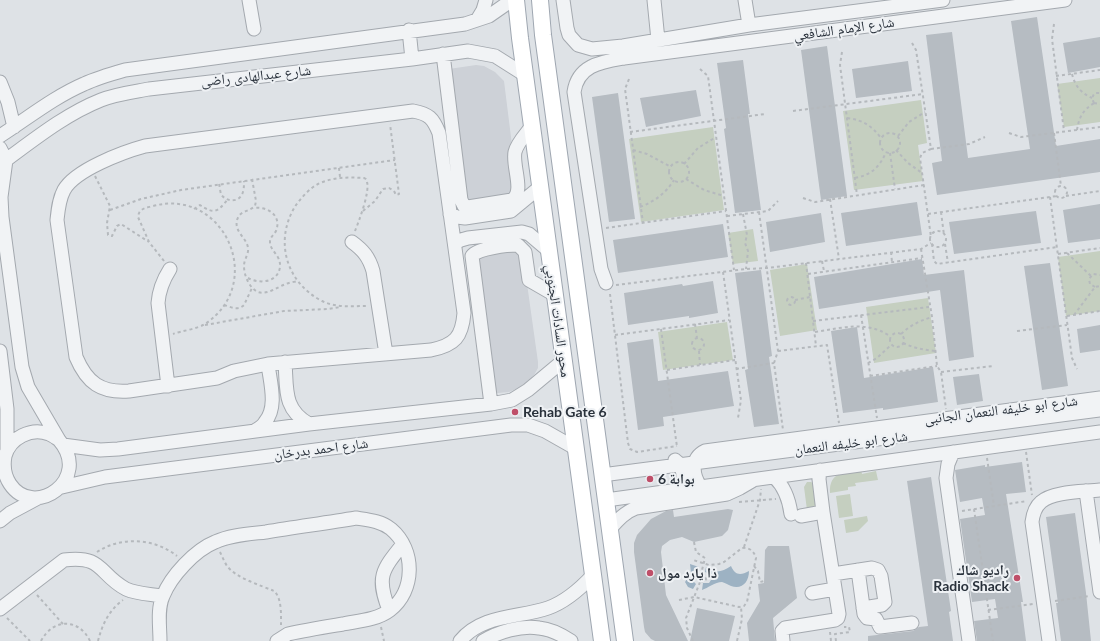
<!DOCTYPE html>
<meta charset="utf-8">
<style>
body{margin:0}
canvas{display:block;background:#dee2e6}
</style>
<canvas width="1100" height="641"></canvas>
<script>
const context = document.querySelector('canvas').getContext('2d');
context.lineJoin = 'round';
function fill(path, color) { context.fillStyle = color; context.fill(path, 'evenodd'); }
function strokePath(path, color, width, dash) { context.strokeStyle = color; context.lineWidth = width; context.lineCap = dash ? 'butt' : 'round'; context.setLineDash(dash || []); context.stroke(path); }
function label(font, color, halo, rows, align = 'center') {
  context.font = font + ' Lato,"Noto Naskh Arabic",sans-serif'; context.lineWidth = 4; context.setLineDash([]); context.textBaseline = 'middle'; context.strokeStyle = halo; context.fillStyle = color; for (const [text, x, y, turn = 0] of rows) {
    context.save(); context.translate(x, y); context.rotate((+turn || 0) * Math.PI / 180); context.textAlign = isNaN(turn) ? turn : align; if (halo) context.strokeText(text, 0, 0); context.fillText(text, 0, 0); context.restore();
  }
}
fill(new Path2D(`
 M 476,65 L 484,66 L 495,72 L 504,81 L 513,153 L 514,203 L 469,215 L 442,70 Z
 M 521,241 L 538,362 L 538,368 L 534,375 L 527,382 L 516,389 L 509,392 L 487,394 L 469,253 Z`), '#cdd1d7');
fill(new Path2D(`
 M 1100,78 L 1100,122 L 1064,127 L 1057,84 Z
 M 921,100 L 927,143 L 918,145 L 923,181 L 854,190 L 843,111 Z
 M 713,127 L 724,210 L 641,222 L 629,139 Z
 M 753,229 L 758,261 L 733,264 L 728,233 Z
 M 1100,251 L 1100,311 L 1066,316 L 1058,257 Z
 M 807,264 L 817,330 L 780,336 L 770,270 Z
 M 928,298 L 936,353 L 874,363 L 866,307 Z
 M 727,322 L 733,360 L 663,370 L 658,332 Z
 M 861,470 L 862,474 L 876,471 L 878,480 L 855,483 L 856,486 L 848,487 L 848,490 L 830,493 C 829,471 845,473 861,470 Z
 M 807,482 L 811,482 L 814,484 L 817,508 L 807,510 L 804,487 Z
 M 850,494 L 853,516 L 839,518 L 836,496 Z
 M 867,516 L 868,521 L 858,531 L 846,533 L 844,520 Z`), '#c5cfc0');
fill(new Path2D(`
 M 690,564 L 699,567 L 698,570 L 695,570 L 693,572 L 693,581 L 696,584 L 693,589 L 688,587 L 685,582 L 691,573 Z
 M 731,566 C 735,575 740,576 749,571 C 749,582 742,590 731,586 C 728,585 726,583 722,582 C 715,582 708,588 702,590 L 703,583 L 709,583 L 711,580 L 710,574 L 705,572 L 706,567 C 715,574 722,572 731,566 Z`), '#9db2c3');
fill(new Path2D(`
 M 1037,17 L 1056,146 L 1100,139 L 1100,172 L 937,195 L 932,163 L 942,161 L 926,35 L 952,32 L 968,158 L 1030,149 L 1011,21 Z
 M 1100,37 L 1100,67 L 1068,73 L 1063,43 Z
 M 827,46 L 847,196 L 821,200 L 801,50 Z
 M 743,60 L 750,114 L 748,114 L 761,210 L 735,213 L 724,129 L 726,128 L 717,63 Z
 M 908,61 L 912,91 L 856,98 L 852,69 Z
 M 696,90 L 701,116 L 646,127 L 640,98 Z
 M 618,93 L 635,219 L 609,222 L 592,97 Z
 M 917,202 L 922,235 L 846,246 L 841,213 Z
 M 1100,204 L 1100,239 L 1068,243 L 1063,210 Z
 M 1036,211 L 1041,243 L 954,254 L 949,222 Z
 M 821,213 L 825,242 L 770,252 L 766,222 Z
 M 723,224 L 728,257 L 618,273 L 613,240 Z
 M 922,259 L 924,275 L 964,270 L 974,357 L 949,361 L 940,290 L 819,309 L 814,277 Z
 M 1050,263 L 1068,386 L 1042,390 L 1024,266 Z
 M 761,270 L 772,356 L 769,357 L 779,424 L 754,427 L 745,370 L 748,369 L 735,273 Z
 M 713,281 L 718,313 L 689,318 L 689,316 L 628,325 L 624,293 L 682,284 L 683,286 Z
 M 1100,325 L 1100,350 L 1080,353 L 1077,329 Z
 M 857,327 L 864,378 L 933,367 L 938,402 L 883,410 L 883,408 L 843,413 L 831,331 Z
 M 653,339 L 658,381 L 728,371 L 734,406 L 663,417 L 664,426 L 638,430 L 627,343 Z
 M 979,374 L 983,401 L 957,405 L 953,377 Z
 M 1022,462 L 1026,492 L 1006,494 L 1023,602 L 1021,602 L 1026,641 L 977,641 L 974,621 L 998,618 L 995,599 L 972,602 L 960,519 L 985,515 L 982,498 L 960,502 L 955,470 L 985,465 L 985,467 Z
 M 931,477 L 951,611 L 949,612 L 953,641 L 868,641 L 868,636 L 913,631 L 919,627 L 928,626 L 907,481 Z
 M 728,509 L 733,510 L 728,530 L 722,536 L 694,542 L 682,537 L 670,540 L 662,546 L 661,552 L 666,595 L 688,641 L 655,641 L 651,639 L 645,632 L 644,627 L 634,552 L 634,543 L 637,535 L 651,519 L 666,511 L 673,510 L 674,517 Z
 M 1075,513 L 1086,593 L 1091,641 L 1061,641 L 1056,603 L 1058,603 L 1046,517 Z
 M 768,546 L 789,546 L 797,598 L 773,618 L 775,641 L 749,641 L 747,623 L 760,601 L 758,584 L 764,583 L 765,550 Z
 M 697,608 L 735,616 L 729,641 L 690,641 Z`), '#b6bcc2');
const minor = new Path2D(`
 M 249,0 L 254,29
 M 563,0 L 567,28 L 569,35 L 578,45 L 592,49 L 623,46 L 749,25 L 943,0
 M 654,0 L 658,40
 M 745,0 L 749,25
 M 477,20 L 483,10 L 486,0
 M 409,30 L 412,59
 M 443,54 L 461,200 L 464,206 L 468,207 L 512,200 C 525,192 512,166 515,152 C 517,143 526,134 532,126
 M 0,82 L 8,102 L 14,127
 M 413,111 C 429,114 433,118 439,133 L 464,313 C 462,337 455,345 431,350 L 268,364 L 234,371 L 217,378 L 129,391 C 101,393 87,383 76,357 L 57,220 C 58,210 59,199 64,190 C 75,170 123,152 145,146 Z
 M 0,136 C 28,118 54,97 84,84 C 97,78 111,74 125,70 L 465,24 L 489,16 L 512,0
 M 0,148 L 6,160 L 1,197 L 2,217 L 22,367 L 28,387 L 59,440 C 93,479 34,520 10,484 C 4,475 3,467 5,456 C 10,438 31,427 49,434 C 52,435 56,438 59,440
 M 0,163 L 6,160 C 36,138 66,114 101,100 C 116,94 133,92 149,89 L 412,59 L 468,51 L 495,56 L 525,75
 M 450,214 L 457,217 L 465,218 L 511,211 L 540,187
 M 352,242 C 363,250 369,257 373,271 L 386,354
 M 455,243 L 461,240 L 468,238 L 522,232 L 529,234 L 549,251
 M 606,283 L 601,269 L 574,92 C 578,65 601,62 624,58 L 1065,0
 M 0,351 L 7,409 L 7,450
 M 285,362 C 287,389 283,409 309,424
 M 168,386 L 158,303 C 159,290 163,280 170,269
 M 491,404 L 472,256 C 478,248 508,245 518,245 L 525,252 L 529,280 L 555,295
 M 256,430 C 259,428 263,426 265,422 C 278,407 270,382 268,364
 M 63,445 L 100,450 L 118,449 L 309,424 L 491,404 L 512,400 L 528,390 L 564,360
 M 953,452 L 948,464 L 946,478 L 969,641
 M 675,460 C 684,466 686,484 681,493 L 678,495
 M 602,475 L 1100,410
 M 774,477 C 785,487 789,499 791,514
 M 700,486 C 692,474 691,458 705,451 L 1100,398
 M 62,487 L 105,477 L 511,425 L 528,425 L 545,431 L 575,448
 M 1086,491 L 1100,592
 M 606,500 L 1100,432
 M 801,516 L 823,512
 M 0,521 L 10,513 L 38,498
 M 610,529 C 618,520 625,512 636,508 L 727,494 L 740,488 L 752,481
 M 858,570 L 864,614 L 867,618 L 876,619 L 880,627 L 912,623
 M 833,574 L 872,568 L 878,570 L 881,576 L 885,602 L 882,605 L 863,608
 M 812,593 L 835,589
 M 0,609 L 64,560 C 104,555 98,574 126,589 C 137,594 150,594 162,596
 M 389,610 C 376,577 382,570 403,544
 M 160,641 C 160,627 157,609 163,596 C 171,576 195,550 215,542 C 230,535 249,534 266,532 C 296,527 326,523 356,518 C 369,520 381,521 391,529 C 416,550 415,591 390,610 C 377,620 358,621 343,624 C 325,627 306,630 288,634 L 277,641
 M 460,641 C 482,614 519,618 548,608 C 565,602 581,588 593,575
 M 483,641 C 498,632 521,625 539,628 C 550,629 562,635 571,641
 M 783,641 L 782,631 L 785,628 L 835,620 L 838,618 L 839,614 L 823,512 L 819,479 L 820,470
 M 1049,641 L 1032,522 C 1033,514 1035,507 1041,502 C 1053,491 1084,492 1100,490`);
const major = new Path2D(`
 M 516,0 L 520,38 L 602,641
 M 540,0 L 543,35 L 625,641`);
strokePath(minor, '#a4a9af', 15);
strokePath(major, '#9fa7b1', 18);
strokePath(new Path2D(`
 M 1054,24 L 1052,39 L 1064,131
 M 912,43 L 916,50 L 931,149 L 922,153 L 920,158 L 931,237
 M 842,52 L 840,65 L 857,195
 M 700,69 L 708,76 L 734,270
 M 1072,74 C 1075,86 1081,93 1092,98
 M 1056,76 L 1100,70
 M 629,79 L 625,89 L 643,223
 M 1094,103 C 1092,99 1092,96 1095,93 L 1100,93
 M 1094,103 L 1100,104
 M 793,111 L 923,94
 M 847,118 C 863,120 872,126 881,138
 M 1077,130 C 1079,117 1083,110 1094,103
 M 630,132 L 765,114
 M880 143a10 10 0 1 1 20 0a10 10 0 1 1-20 0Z
 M 1009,133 L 1021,137 L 1100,127
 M 1054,133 L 1061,186
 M 898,136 L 909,122 L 925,112
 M 931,149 L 969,144 L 985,137
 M 633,150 L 647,154 L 671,167
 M 896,150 L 908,163 L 922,173
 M 890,153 L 895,189
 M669 172a10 10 0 1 1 20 0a10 10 0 1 1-20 0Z
 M 684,164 L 698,148 L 716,137
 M 339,168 L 340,177
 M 95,176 L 110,206 L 107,223 L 108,235 L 112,236 L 117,226 L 121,224 L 149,242
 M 855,178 C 871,175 880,167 886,152
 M 252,179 L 256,201 L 255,206 C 249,212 240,210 237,220 C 234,232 247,238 248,248 C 249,254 244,259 244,266 C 244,275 249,288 258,292 C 268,295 277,287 286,284 C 290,282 295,282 298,281
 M 686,179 L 704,190 L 724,196
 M 219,184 C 220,187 220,191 221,194 C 225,201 236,203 241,196 C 244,192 244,186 244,181
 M1055 192a6 6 0 1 1 12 0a6 6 0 1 1-12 0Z
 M 1066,196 L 1100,191
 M 1050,197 L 1072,358 L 1077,369
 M 803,198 L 815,202 L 924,185
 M 830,199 L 839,259
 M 640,207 C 655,201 665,194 674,180
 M 194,209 L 200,205 C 214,214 217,213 228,199
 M 110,210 L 141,199 L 181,190 L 395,160
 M 363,211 L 375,201 L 383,189 L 389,188 L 394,191 L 396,195 L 399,194 L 390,124
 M 759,212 L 778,351 L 774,363 L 783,430
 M 941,212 L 944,235
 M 743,214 L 747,235 L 745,243 L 748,251 L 746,269
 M 928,214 L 1057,196
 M 727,216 L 768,211 L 778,201
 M 606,228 L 726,211
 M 355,231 C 359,221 370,192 367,182 C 367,179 366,179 364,178 C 348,177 333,177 318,184 C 310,188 302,197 296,205 C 274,239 285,282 322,301 C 336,308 352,306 367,306
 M930 239a8 8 0 1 1 16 0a8 8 0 1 1-16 0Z
 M 932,244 L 934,261 L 937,264 L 1057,247
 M 945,244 L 948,263
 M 921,249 L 932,317 L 937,366 L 941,372 L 946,409
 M 891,252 L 892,262
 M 1067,253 L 1091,276
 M 1058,254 L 1100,248
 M 164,261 L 149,242 L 138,217 C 139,208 146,208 153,206 C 224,187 267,283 205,324 C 197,329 181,331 173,334
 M 822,261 L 824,271
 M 806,263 L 816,346
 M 723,272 L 741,400 L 738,418
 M 808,274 L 922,258
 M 248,278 C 259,284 278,283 280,267 C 281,255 270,251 270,242 C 270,237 274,235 276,231 C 282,216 268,206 254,208
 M 616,285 L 746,269 L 767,268 L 921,249 L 931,243
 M 1095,287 L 1090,284 L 1089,279 L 1093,274 L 1100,275
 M 610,294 L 628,443 L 630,449 L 637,452 L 677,446
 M787 301a4 4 0 1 1 8 0a4 4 0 1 1-8 0Z
 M 795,300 L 810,297
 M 224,305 C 231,307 238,311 244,305 L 252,288
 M 861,315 L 877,418
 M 1074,315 L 1095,287 L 1100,286
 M 1067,316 L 1100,311
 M 813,321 L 929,307
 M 695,324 L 697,338
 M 205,325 L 284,311 L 328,309 L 341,307
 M 661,329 L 677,447
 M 1017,331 L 1067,325
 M 815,332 C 843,328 865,320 890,336
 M890 340a7 7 0 1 1 14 0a7 7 0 1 1-14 0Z
 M 901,334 C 911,325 919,321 932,317
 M 615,335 L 729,320
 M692 344a6 6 0 1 1 12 0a6 6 0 1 1-12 0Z
 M 903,343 C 914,348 924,350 936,351
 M 699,351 L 700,365
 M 778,351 L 827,345 L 839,423
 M 868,363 L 877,358 L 891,345
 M 736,369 L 774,363
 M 667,370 L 735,360
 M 941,372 L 993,366
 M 870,376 L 937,366
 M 1026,452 L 1032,495
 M 987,458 L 994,506
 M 739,502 L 776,499
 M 974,509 L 993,641
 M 962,511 L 1027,501
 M 694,542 L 696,552 L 705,558 L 701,574 L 697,577 L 698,580 L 700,582
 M 744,547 L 760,500 L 761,489
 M 97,552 C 121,536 154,538 177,556
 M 220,552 C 222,556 224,561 227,566 C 236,578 260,585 274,591 C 282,598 281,615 281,625
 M 754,566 L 758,571 L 760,582 L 764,581
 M 700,582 L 705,581 L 706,579 L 705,576 L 701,574
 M 37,595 L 63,624
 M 679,600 L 694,597 L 739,607 L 744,606 L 747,602 L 756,558 C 754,551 749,547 742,548 L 724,562 L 719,564 L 709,565 L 693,560
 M 1055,601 L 1090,596
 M 988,610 L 1033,604
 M 7,618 L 30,641
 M 381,627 L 384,641
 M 830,632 L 831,641
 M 41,641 C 53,618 79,618 90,641
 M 98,641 C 102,625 109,610 123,600
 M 693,641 L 687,628 L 686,618 L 700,582
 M 737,641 L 742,619 L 741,607
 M 836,641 L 835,634 L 850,632 L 849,627 L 844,627`), '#b5b9bd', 2, [3, 3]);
strokePath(minor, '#f1f3f5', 13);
strokePath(major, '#fff', 16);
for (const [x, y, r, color] of [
 [515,412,4,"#bf4f69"],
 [650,479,4,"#bf4f69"],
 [650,573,4,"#bf4f69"],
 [1017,578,4,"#bf4f69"]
]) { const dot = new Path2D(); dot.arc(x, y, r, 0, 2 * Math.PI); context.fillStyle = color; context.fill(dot); strokePath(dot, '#eef1f4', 1.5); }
label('14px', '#29313b', '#eef1f4', [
 ["شارع الإمام الشافعي",844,29,-8],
 ["شارع عبدالهادى راضى",256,76,-6],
 ["محور السادات الجنوبي",558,321,82],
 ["شارع ابو خليفه النعمان الجانبى",1001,410,-7],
 ["شارع ابو خليفه النعمان",851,443,-7],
 ["شارع احمد بدرخان",321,449,-7]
]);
label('bold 14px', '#29313b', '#eef1f4', [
 ["Rehab Gate 6",523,412],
 ["بوابة 6",658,479],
 ["راديو شاك",1009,570,"right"],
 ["Radio Shack",1009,586,"right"],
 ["ذا يارد مول",658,573]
], 'left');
</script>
